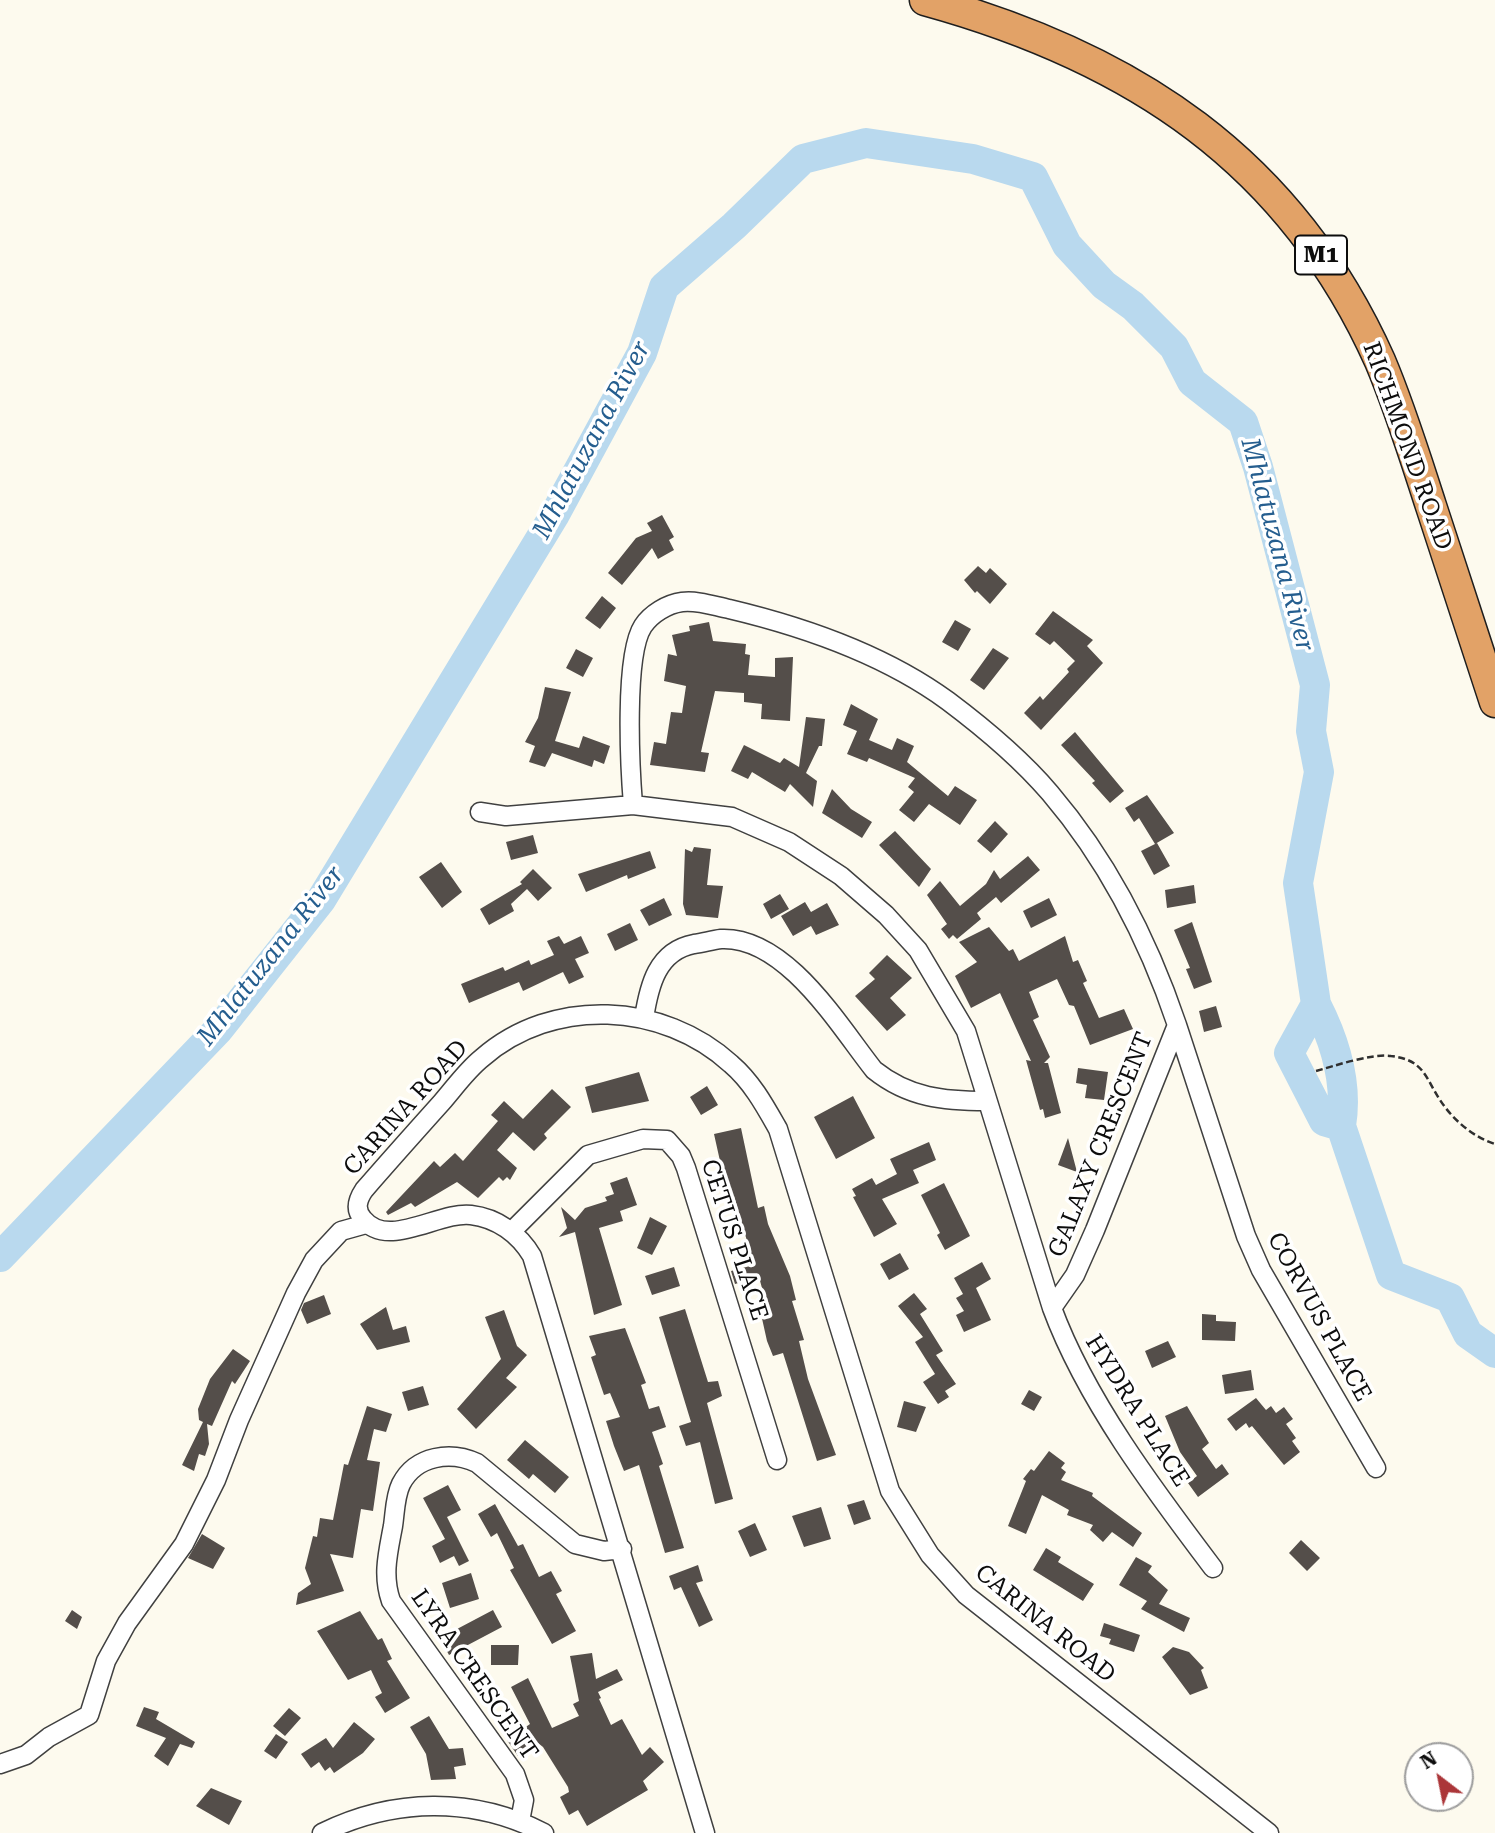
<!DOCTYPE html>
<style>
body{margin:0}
#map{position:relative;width:1495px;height:1833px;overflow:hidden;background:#fdfaee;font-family:"Roboto Serif",serif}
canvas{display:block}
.north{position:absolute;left:1404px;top:1742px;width:70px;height:70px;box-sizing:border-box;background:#fff;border:2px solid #9e9e9e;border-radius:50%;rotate:328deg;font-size:19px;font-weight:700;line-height:28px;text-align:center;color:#0d0d0d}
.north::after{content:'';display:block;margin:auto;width:24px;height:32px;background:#ab3639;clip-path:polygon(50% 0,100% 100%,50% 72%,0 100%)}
</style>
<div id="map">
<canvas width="1495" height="1833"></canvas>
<div class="north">N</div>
</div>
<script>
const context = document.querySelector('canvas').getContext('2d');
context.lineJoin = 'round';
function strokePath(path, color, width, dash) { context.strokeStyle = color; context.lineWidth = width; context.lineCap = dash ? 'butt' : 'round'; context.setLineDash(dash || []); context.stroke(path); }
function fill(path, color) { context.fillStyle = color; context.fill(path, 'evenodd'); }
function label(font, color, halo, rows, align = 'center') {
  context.font = font + ' "Roboto Serif",serif'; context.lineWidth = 7; context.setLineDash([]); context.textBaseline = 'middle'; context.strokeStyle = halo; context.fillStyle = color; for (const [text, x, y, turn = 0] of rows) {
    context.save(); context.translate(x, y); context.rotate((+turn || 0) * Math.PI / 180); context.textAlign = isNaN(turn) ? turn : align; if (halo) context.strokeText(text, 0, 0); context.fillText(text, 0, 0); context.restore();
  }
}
strokePath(new Path2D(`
 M 1316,1004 C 1335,1041 1348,1084 1341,1126
 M 0,1257 L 219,1029 L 321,900 L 554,516 L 642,353 L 664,287 L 734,226 L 803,159 L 866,143 L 973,159 L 1033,177 L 1067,245 L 1104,285 L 1133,306 L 1174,347 L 1192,382 L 1243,422 L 1258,467 L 1315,685 L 1311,731 L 1319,772 L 1298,883 L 1316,1004 L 1289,1053 L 1324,1121 L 1341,1126 L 1391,1275 L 1450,1298 L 1468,1334 L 1495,1353`), '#b9d9ee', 30);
fill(new Path2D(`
 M 662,515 L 674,537 L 669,540 L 674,550 L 658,559 L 652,548 L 622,585 L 608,573 L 636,538 L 652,531 L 647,523 Z
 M 978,566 L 986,573 L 990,568 L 1007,584 L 990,604 L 977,591 L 975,593 L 964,580 Z
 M 602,596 L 616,608 L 600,629 L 585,618 Z
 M 1053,611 L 1093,640 L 1087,646 L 1103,663 L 1041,730 L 1024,713 L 1040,696 L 1043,700 L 1069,672 L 1067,669 L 1075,661 L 1054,641 L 1050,645 L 1035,634 Z
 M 955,620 L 971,629 L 958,651 L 942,642 Z
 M 709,622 L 713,641 L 746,644 L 745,654 L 750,655 L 748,675 L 775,677 L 775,658 L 793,657 L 790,721 L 761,719 L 762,704 L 744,702 L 744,693 L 715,691 L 701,752 L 709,753 L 705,772 L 650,765 L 654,742 L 666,744 L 671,712 L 682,713 L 686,686 L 664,681 L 668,654 L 677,656 L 672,635 L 690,631 L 689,626 Z
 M 993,648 L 1009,658 L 984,690 L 970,680 Z
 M 576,649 L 593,658 L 583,677 L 566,668 Z
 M 545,687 L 571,692 L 555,741 L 579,748 L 583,736 L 610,746 L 604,764 L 594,760 L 592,767 L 552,753 L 545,767 L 529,762 L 535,746 L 525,742 L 538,718 Z
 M 851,704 L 878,719 L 869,740 L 892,750 L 897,738 L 914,746 L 907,762 L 948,796 L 955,786 L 977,800 L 960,825 L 929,804 L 914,822 L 899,810 L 914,792 L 908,787 L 915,778 L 869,758 L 867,762 L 847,754 L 857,731 L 843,725 Z
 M 806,717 L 825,719 L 822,746 L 819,746 L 806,773 L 817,781 L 813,807 L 790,784 L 785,792 L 752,772 L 748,779 L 731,771 L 744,745 L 780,763 L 784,758 L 799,767 Z
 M 1075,732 L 1124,791 L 1110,803 L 1092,783 L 1095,781 L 1061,745 Z
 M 832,789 L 851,809 L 872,822 L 862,838 L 822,813 Z
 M 1147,795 L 1174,833 L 1155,844 L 1139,818 L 1134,822 L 1125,808 Z
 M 995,821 L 1008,834 L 991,853 L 977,841 Z
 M 895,831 L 931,869 L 919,887 L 879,845 Z
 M 533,835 L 538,853 L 511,860 L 506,842 Z
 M 1157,843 L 1170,866 L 1154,875 L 1141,851 Z
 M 694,847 L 711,849 L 707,885 L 723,886 L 718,918 L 686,915 L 683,904 L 685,849 L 692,852 Z
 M 650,851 L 656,868 L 628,879 L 627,875 L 586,892 L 578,874 Z
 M 1028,856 L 1040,870 L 1001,903 L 996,897 L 977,913 L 981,919 L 957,939 L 953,935 L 949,939 L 941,929 L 947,924 L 927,895 L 940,881 L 960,906 L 986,884 L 994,870 L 1000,879 Z
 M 441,862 L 462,892 L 442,908 L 419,877 Z
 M 533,869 L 552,888 L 538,901 L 527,889 L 511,904 L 514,911 L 489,925 L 480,909 L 522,884 L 520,882 Z
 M 1194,885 L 1196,903 L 1167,908 L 1165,890 Z
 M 780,894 L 789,909 L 771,919 L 763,904 Z
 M 664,898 L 672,915 L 649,926 L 640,910 Z
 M 1049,898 L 1057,915 L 1031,928 L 1023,911 Z
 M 805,902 L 811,912 L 827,903 L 839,925 L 816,935 L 811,926 L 793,936 L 781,916 Z
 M 1192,922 L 1212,982 L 1194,989 L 1186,969 L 1190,968 L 1174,930 Z
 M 630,923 L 638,940 L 615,951 L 607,934 Z
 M 989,927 L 1009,951 L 1013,949 L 1019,961 L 1065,936 L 1073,962 L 1078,960 L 1087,981 L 1083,983 L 1099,1018 L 1124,1009 L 1133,1029 L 1090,1045 L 1074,1006 L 1069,1005 L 1057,979 L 1029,992 L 1039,1017 L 1033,1020 L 1050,1057 L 1044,1063 L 1048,1063 L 1061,1113 L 1045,1118 L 1043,1109 L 1040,1110 L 1026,1060 L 1031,1061 L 1000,993 L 971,1008 L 955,976 L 977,962 L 959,942 Z
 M 559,936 L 564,944 L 581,936 L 589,953 L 575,959 L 584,977 L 569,984 L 563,972 L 523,991 L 519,982 L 469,1003 L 461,984 L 503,967 L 505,971 L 529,960 L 531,965 L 554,955 L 547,941 Z
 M 887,955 L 912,978 L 890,998 L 906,1015 L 887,1031 L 855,996 L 875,979 L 869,973 Z
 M 1216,1006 L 1222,1027 L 1204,1032 L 1199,1011 Z
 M 1078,1068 L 1108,1072 L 1104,1100 L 1085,1098 L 1087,1085 L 1076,1083 Z
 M 639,1072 L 649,1101 L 592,1113 L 585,1087 Z
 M 707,1086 L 718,1105 L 701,1115 L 690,1097 Z
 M 552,1089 L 571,1107 L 544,1134 L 547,1138 L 534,1151 L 513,1132 L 497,1150 L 517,1168 L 510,1180 L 507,1177 L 503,1181 L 499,1177 L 478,1198 L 457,1182 L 415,1207 L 411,1203 L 388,1215 L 386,1212 L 434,1161 L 440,1167 L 455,1153 L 463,1161 L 498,1121 L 491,1115 L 504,1101 L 523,1119 Z
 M 853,1096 L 875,1138 L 836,1159 L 814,1117 Z
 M 741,1128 L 758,1208 L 764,1206 L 768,1224 L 790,1276 L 796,1300 L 792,1301 L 804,1340 L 799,1341 L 808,1379 L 836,1455 L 817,1461 L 783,1353 L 773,1356 L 767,1341 L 759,1305 L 766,1303 L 759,1277 L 735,1284 L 731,1271 L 750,1266 L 742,1243 L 747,1241 L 734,1196 L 728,1197 L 714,1134 Z
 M 1068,1138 L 1077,1172 L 1058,1165 Z
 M 929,1142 L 936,1160 L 913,1170 L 919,1183 L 882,1199 L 897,1224 L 874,1237 L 853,1197 L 856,1196 L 852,1189 L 872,1178 L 876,1185 L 897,1174 L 890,1159 Z
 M 627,1177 L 637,1205 L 620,1211 L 623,1221 L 599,1228 L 622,1305 L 594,1315 L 575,1232 L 559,1237 L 567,1228 L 561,1207 L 575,1220 L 585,1208 L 607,1201 L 605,1197 L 614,1194 L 610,1183 Z
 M 944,1183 L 970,1236 L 945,1250 L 937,1235 L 940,1233 L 921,1195 Z
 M 650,1217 L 667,1226 L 652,1255 L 637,1248 Z
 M 900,1253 L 909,1269 L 889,1280 L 880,1264 Z
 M 982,1262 L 991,1279 L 976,1288 L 991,1320 L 964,1332 L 956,1315 L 964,1311 L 956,1298 L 963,1294 L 954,1278 Z
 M 674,1267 L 680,1286 L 652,1295 L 645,1276 Z
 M 914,1293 L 927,1309 L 920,1314 L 943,1351 L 936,1355 L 956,1384 L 945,1391 L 949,1397 L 938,1404 L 923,1382 L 935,1374 L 915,1342 L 923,1337 L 898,1306 Z
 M 324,1295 L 331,1314 L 307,1324 L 301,1310 L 304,1303 Z
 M 386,1307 L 393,1330 L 406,1326 L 410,1342 L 377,1350 L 360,1324 Z
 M 685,1309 L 708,1382 L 718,1381 L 722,1396 L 707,1403 L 733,1499 L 715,1504 L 700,1442 L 686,1446 L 679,1426 L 691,1422 L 659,1317 Z
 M 504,1310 L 517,1346 L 527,1355 L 506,1378 L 517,1387 L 476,1429 L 457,1409 L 501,1359 L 485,1317 Z
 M 1202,1314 L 1216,1315 L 1216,1321 L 1236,1322 L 1235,1341 L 1202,1340 Z
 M 625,1328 L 646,1383 L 641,1385 L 649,1409 L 659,1406 L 666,1427 L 652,1432 L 663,1464 L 659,1466 L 684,1548 L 665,1553 L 639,1465 L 624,1471 L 614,1446 L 606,1421 L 620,1417 L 610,1393 L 604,1395 L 591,1357 L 596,1355 L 589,1336 Z
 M 1168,1341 L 1176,1357 L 1152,1368 L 1145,1351 Z
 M 233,1349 L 250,1361 L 235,1384 L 232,1381 L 212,1426 L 207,1424 L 209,1444 L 205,1456 L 199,1454 L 194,1471 L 182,1465 L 203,1422 L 199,1420 L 198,1409 L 210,1379 Z
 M 1251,1370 L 1254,1390 L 1225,1394 L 1222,1375 Z
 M 423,1386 L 429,1405 L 408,1411 L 402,1392 Z
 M 1029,1390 L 1042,1397 L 1034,1411 L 1021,1404 Z
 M 1256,1398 L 1266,1410 L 1271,1406 L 1276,1413 L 1284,1407 L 1293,1419 L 1286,1424 L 1296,1438 L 1292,1441 L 1300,1452 L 1284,1465 L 1252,1426 L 1249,1428 L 1246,1423 L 1236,1431 L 1227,1419 Z
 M 904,1401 L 926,1407 L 916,1432 L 897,1427 Z
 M 367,1406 L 392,1414 L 386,1432 L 374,1429 L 367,1460 L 380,1462 L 373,1511 L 361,1509 L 353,1558 L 330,1554 L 344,1591 L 296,1605 L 298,1593 L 311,1584 L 305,1568 L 313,1536 L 317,1537 L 320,1518 L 333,1520 L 344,1464 L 348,1465 Z
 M 1187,1406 L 1209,1443 L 1202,1449 L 1216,1469 L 1222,1464 L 1229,1474 L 1198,1497 L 1188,1483 L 1197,1476 L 1180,1452 L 1165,1416 Z
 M 525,1440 L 569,1477 L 555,1493 L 533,1474 L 529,1479 L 507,1460 Z
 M 1049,1451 L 1065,1463 L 1061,1468 L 1066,1472 L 1061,1480 L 1093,1493 L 1092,1496 L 1142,1533 L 1133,1547 L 1112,1532 L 1103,1542 L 1090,1530 L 1093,1525 L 1067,1515 L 1069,1510 L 1042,1495 L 1026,1534 L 1008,1526 L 1026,1481 L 1023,1479 L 1031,1469 L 1034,1471 Z
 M 448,1485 L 461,1510 L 447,1517 L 469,1561 L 459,1566 L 454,1556 L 440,1563 L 432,1546 L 445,1539 L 423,1498 Z
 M 864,1500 L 871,1519 L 854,1525 L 847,1505 Z
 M 495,1504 L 518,1546 L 523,1544 L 539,1577 L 551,1571 L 562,1591 L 556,1594 L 576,1631 L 552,1644 L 510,1570 L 514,1568 L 497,1533 L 491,1537 L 478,1514 Z
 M 821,1507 L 831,1539 L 804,1547 L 792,1516 Z
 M 755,1523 L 767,1550 L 750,1557 L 738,1531 Z
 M 202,1534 L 225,1548 L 213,1569 L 188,1558 Z
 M 1301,1540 L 1320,1558 L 1307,1571 L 1289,1553 Z
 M 1046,1548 L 1061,1557 L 1058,1562 L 1094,1584 L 1083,1601 L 1033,1570 Z
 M 1136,1557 L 1152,1566 L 1148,1572 L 1168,1590 L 1159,1604 L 1190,1618 L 1184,1632 L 1141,1609 L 1147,1601 L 1119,1585 Z
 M 698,1565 L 703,1581 L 696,1583 L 713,1620 L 699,1627 L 681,1587 L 674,1590 L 669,1576 Z
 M 471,1573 L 479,1599 L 450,1608 L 442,1583 Z
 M 72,1610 L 82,1617 L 77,1629 L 65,1621 Z
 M 493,1610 L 502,1627 L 449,1655 L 440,1638 Z
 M 360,1611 L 378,1640 L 382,1638 L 392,1659 L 387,1661 L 410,1698 L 385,1713 L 375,1697 L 382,1693 L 371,1670 L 348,1680 L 317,1631 Z
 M 1104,1623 L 1140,1635 L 1134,1652 L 1109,1644 L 1111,1639 L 1100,1636 Z
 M 491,1645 L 519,1645 L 518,1665 L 491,1665 Z
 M 1173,1647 L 1189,1652 L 1204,1668 L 1201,1670 L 1208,1688 L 1190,1695 L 1162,1657 Z
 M 592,1653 L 596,1679 L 617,1669 L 623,1680 L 598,1692 L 601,1698 L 599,1699 L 611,1725 L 622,1719 L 642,1755 L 650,1747 L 664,1762 L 643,1781 L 648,1790 L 587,1826 L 578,1810 L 569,1815 L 560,1797 L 569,1792 L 568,1787 L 543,1747 L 538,1743 L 518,1756 L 507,1740 L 530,1724 L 511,1687 L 528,1678 L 552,1728 L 579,1716 L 573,1704 L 579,1701 L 570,1656 Z
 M 144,1707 L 159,1712 L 156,1719 L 195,1742 L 192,1748 L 180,1744 L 168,1766 L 154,1756 L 166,1738 L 136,1726 Z
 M 289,1708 L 301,1718 L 285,1736 L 273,1726 Z
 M 429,1716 L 449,1749 L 463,1748 L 466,1765 L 454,1767 L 456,1779 L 431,1780 L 426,1754 L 410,1727 Z
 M 354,1722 L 375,1739 L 363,1753 L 334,1773 L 330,1767 L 325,1771 L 319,1762 L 311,1768 L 301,1754 L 326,1738 L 333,1748 Z
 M 276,1734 L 288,1742 L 276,1759 L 264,1751 Z
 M 211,1788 L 242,1801 L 229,1825 L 196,1806 Z`), '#544e4a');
const street = new Path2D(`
 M 480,812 L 506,816 L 633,805
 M 644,1018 C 649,986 657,951 694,944 C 703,943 712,940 721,939 C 786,936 839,1026 874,1070 C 909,1098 944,1101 987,1101
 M 1177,1025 L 1246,1236 L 1261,1270 L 1376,1468
 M 512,1231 L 588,1155 L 643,1139 L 667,1140 L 681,1156 L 686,1168 L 777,1460
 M 1052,1308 L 1075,1275 L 1095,1230 L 1177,1025 C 1149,942 1108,861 1050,793 C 1021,759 984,728 948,701 C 885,655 805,627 729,609 C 714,606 698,600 682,602 C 667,604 651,614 643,626 C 624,655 630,768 633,805 L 732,817 L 789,842 L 841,876 L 886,915 L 918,950 L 966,1031 L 1052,1308 C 1086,1400 1154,1490 1213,1568
 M 0,1764 L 26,1755 L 49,1737 L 89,1715 L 106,1661 L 127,1623 L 184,1544 L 216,1480 L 239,1420 L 296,1293 L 314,1260 L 341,1231 L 366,1224
 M 520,1821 L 524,1800 L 515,1774 L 391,1601 C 382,1575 388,1553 393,1526 C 395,1513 395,1496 401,1484 C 416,1455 451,1451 477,1463 L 575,1544 L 604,1551 L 622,1549
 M 322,1833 C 393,1798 473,1796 544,1833
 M 705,1833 L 532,1256 C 519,1234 497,1218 471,1215 C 439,1211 388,1250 363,1219 C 354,1209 358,1199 364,1190 C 390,1160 416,1131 442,1102 C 455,1087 467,1070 482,1058 C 553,996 663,1002 731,1064 C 752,1082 765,1106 778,1129 L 890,1491 L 930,1555 L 966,1595 L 1269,1833`);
const highway = new Path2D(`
 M 925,0 C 1132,57 1290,160 1380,361 C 1400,408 1415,457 1431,506 C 1452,571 1474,636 1495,702`);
strokePath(street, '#404040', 21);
strokePath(highway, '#1e1e1e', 33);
strokePath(new Path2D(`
 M 1316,1071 C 1334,1066 1373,1053 1391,1056 C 1424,1060 1425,1077 1440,1100 C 1453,1120 1473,1137 1495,1144`), '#2f2f2f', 2.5, [7, 3.5]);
strokePath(street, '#fff', 18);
strokePath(highway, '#e2a267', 30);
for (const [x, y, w] of [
 [1321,255,52]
]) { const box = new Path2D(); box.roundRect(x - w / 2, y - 19.5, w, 39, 5); context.fillStyle = '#fff'; context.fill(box); strokePath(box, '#0d0d0d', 2); }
label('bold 23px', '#0d0d0d', null, [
 ["M1",1321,255]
]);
label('24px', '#0d0d0d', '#fff', [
 ["RICHMOND ROAD",1407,446,70],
 ["CARINA ROAD",406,1108,-48],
 ["GALAXY CRESCENT",1101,1145,-68],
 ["CETUS PLACE",734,1240,72],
 ["CORVUS PLACE",1319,1317,61],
 ["HYDRA PLACE",1137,1411,58],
 ["CARINA ROAD",1045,1624,39],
 ["LYRA CRESCENT",474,1675,55]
]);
label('italic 26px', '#255e8f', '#fff', [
 ["Mhlatuzana River",592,440,-62],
 ["Mhlatuzana River",1277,545,75],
 ["Mhlatuzana River",271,956,-52]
]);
</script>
